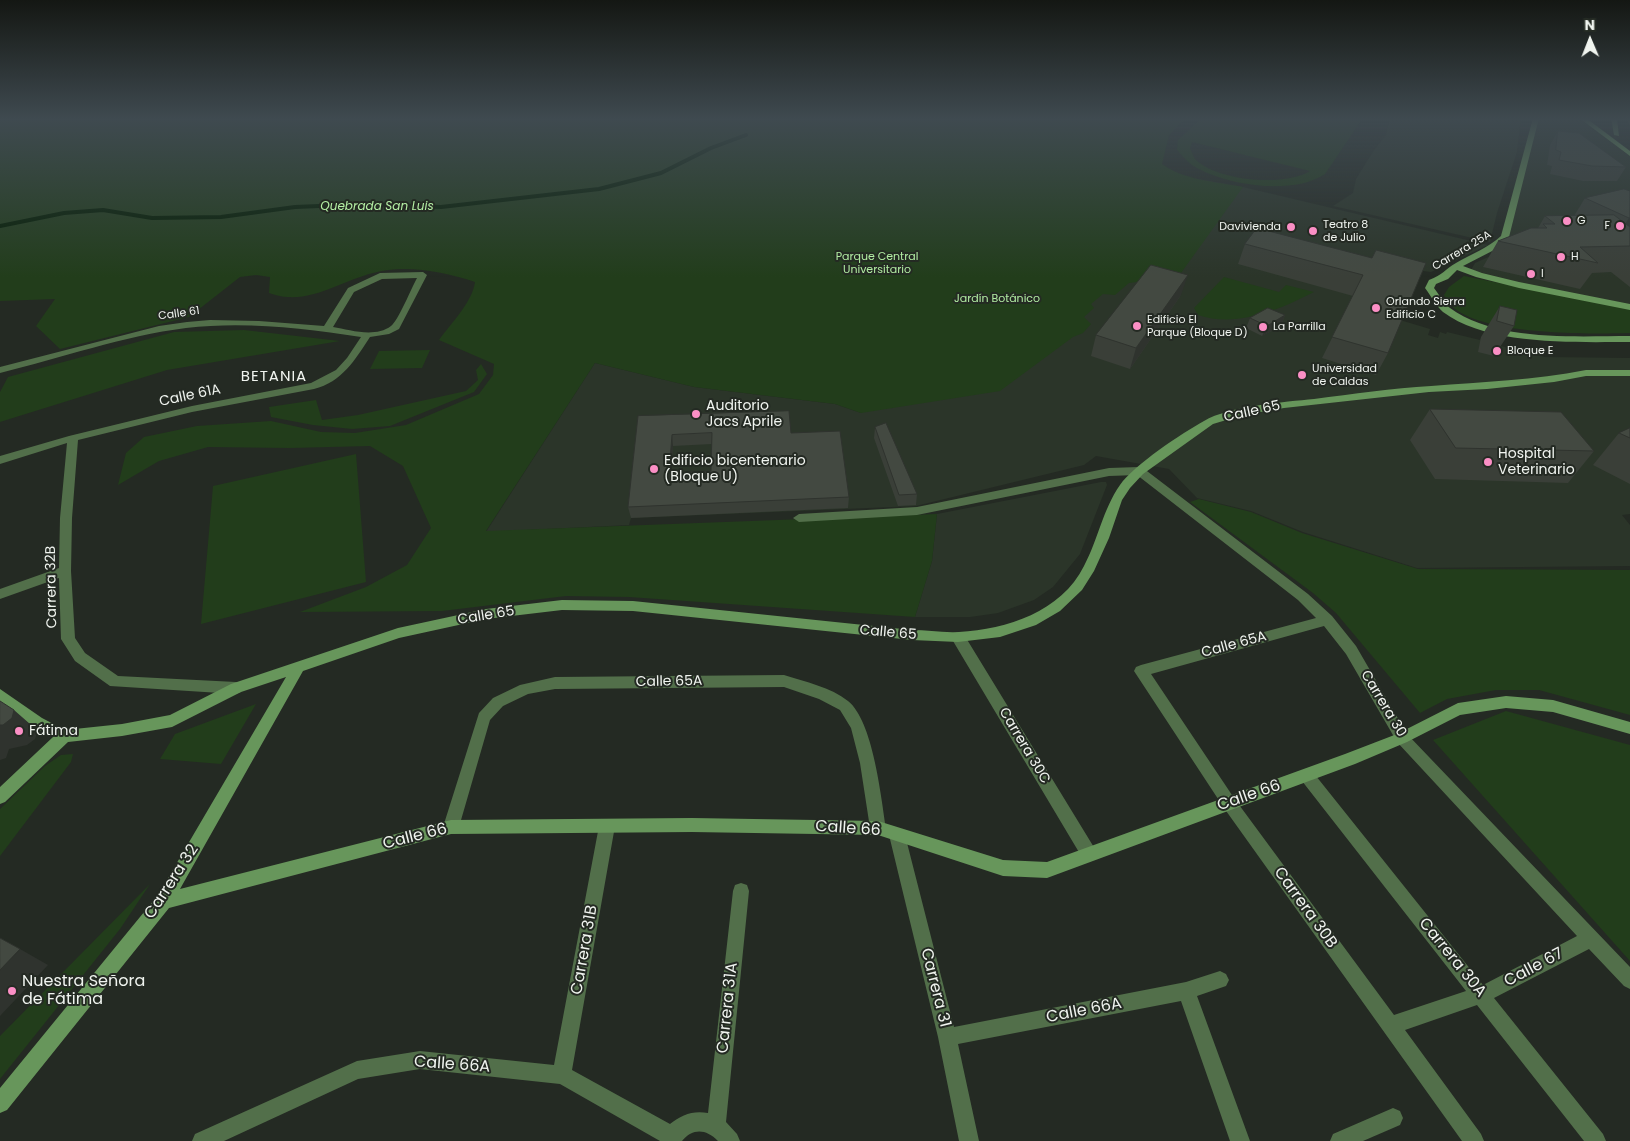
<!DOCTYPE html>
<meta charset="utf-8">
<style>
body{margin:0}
#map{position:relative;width:1630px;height:1141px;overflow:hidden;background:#242a23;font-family:Poppins,sans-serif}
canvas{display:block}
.north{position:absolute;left:1565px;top:15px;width:50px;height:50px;-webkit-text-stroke:4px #242a23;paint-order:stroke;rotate:359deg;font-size:14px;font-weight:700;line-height:20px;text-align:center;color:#f0f4ef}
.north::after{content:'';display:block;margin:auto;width:18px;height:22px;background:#f0f4ef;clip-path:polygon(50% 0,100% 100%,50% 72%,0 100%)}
</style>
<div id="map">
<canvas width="1630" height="1141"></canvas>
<div class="north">N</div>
</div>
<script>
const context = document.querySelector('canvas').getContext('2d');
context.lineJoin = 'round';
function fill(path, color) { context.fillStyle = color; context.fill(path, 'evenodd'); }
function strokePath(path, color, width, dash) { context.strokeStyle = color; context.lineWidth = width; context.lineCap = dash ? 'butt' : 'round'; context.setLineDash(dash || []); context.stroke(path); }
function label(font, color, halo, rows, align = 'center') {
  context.font = font + ' Poppins,sans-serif'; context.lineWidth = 4; context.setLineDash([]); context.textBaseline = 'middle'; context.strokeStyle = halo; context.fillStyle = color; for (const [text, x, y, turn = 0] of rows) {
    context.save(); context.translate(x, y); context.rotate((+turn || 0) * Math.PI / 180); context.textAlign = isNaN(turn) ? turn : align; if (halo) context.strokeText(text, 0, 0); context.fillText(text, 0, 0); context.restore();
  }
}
fill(new Path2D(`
 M 1390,118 L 1521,118 L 1517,152 L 1497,213 L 1490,242 L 1333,206 L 1353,193 L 1356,179 L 1374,150 L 1386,135 Z
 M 1536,118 L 1578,118 L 1630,156 L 1630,304 L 1545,289 L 1471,270 L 1475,263 L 1495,254 Z
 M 1165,173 L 1243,187 L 1488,245 L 1431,272 L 1416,270 L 1400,320 L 1430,329 L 1428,335 L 1438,338 L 1440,332 L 1446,334 L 1447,332 L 1480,340 L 1481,337 L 1498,341 L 1497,345 L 1545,357 L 1630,358 L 1630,514 L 1622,515 L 1630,525 L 1630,566 L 1417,568 L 1303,532 L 1251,511 L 1197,498 L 1169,469 L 1096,456 L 1084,465 L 916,506 L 631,518 L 629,525 L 486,532 L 595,363 L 694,387 L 835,404 L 861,413 Z
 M 1101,482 L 1106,482 L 1107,485 L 1080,554 L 1053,587 L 1034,600 L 998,613 L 970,617 L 915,617 L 932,561 L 937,514 Z`), '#2b3529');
fill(new Path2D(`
 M 0,118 L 639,119 L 650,118 L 1186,118 L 1169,135 L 1162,164 C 1184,180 1217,182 1243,187 L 1181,273 L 1161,279 L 1129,283 L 1115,295 L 1103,294 L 1091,304 L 1094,308 L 1084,317 L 1091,324 L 1083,333 L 1073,337 L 1000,391 L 861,413 L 835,404 L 694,387 L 595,363 L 486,531 L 937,514 L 932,561 L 915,617 L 629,597 L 566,596 L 442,611 L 300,612 L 366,587 L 407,565 L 431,528 L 403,466 L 370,446 L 290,448 L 208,447 L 159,461 L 118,485 L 126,453 L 144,437 L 197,426 L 271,421 L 321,432 L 355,433 L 406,425 L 479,394 L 493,375 L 494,364 L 439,340 C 451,323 472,303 475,282 C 444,272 405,264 373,273 C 345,280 317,299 288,297 C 282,297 275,295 269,293 L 270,277 L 256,275 L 240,277 L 189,317 L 60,349 L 36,326 L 55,299 L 0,301 Z
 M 1202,118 L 1363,118 L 1325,174 C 1294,195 1233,186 1201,170 C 1191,166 1184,158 1177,150 L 1178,140 ZM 1192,142 L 1310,171 C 1285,187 1216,181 1195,159 C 1193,156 1192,152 1190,148 Z
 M 1464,276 L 1630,309 L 1630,333 C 1592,334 1459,337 1444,295 L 1449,287 Z
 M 1224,277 L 1279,292 L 1286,285 L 1314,292 C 1279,310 1237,328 1198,315 L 1194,308 Z
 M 244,330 L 340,341 L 167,370 L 0,422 L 0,392 L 8,377 L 174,332 Z
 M 430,350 L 422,368 L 370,369 L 379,351 Z
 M 481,364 L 487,374 L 474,392 L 390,426 L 352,429 L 313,425 L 271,417 L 269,407 L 316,400 L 322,420 L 358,415 L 466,391 L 478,380 L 476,370 Z
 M 356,454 L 366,582 L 201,624 L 213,486 Z
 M 1199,499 L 1251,512 L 1302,533 L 1418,569 L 1630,570 L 1630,715 L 1539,690 L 1496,690 L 1447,699 L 1420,713 L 1336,613 L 1313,593 L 1190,502 Z
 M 256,704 L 221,764 L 160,759 L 175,734 Z
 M 1506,711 L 1630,745 L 1630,961 L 1433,740 Z
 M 73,754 L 71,762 L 0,856 L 0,809 L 45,766 L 61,755 Z
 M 150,884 L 120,929 L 0,1079 L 0,1036 Z`), '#223d1b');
strokePath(new Path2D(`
 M 0,226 L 64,213 L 103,210 L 152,218 L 221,217 L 295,207 L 367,204 L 441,207 L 599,189 L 661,173 L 711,148 L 746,135`), '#021c00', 4);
fill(new Path2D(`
 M 423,272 L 427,275 L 399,329 L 389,334 L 370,337 C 355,360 342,382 314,389 L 192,412 L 78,440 L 72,518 L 71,571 L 75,638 L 85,653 L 118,676 L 236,682 L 241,684 L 243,688 L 241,692 L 236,694 L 110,686 L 75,661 L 61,639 L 59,578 L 0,599 L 0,589 L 59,568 L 60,518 L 67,443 L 0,464 L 0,456 L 69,436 L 192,406 L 311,383 L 336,370 L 347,358 L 361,337 C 304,328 243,321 186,328 C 123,336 61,358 0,373 L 0,367 L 159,326 L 187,322 L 210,320 L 259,321 L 324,326 L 348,288 L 380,273 ZM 417,278 C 412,287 398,321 391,326 C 375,338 350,330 333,327 L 354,292 L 382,279 Z
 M 1139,467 L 1143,468 L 1308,594 L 1332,616 L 1356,646 L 1407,734 L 1630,967 L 1630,989 L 1624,986 L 1589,949 L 1494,998 L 1603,1134 L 1606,1141 L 1584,1141 L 1477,1005 L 1405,1030 L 1481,1134 L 1484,1141 L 1462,1141 L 1224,808 L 1134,671 L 1136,667 L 1141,665 L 1316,618 L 1298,600 L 1137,475 L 1109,476 L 917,515 L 799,522 L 793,518 L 799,514 L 917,507 L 1109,468 ZM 1324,626 L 1346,654 L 1397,742 L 1577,936 L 1483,985 L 1312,771 L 1307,769 L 1302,771 L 1299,776 L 1302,781 L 1466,991 L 1394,1015 L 1234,798 L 1151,674 Z
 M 958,632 L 963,633 L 1095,849 L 1097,854 L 1095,859 L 1089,862 L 1083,859 L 953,641 L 951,637 L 953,633 Z
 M 784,675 C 805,682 831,687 848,701 C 873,721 881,796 886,828 L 884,833 L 878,835 L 872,833 L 870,828 L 860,763 L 851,728 L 840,710 L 819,699 L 784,687 L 555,689 L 528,694 L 503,706 L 490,720 L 459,827 L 457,832 L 451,834 L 445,832 L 443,827 L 479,713 L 493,698 L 520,685 L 555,677 Z
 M 607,819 L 613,821 L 615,826 L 572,1070 L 670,1124 C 681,1115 693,1110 708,1113 L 733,891 L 735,885 L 741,883 L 747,885 L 749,891 L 726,1122 L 737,1134 L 740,1141 L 718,1141 C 706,1129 693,1128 682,1141 L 660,1141 L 560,1084 L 420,1069 L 358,1079 L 224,1141 L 192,1141 L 195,1134 L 357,1061 L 420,1051 L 554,1065 L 599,826 L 601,821 Z
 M 897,828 L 903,830 L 905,835 L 954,1027 L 1186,982 L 1220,971 L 1226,974 L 1229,980 L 1226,986 L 1197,996 L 1250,1141 L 1230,1141 L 1181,1001 L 958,1044 L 979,1141 L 959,1141 L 938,1037 L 889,835 L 891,830 Z
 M 1393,1108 L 1400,1111 L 1403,1118 L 1400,1125 L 1363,1141 L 1330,1141 L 1333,1134 Z`), '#526f4a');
fill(new Path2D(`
 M 1533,118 L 1539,118 L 1509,237 L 1498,248 L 1463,266 L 1482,273 L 1519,282 L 1630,304 L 1630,310 L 1519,288 L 1476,277 L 1457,270 L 1448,279 L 1436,284 L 1434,288 C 1439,294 1443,303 1450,308 C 1497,342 1576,336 1630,336 L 1630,342 C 1576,342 1488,346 1443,312 C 1436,306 1431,296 1425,288 L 1429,280 C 1443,275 1445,269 1456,263 C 1471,254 1488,248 1501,236 Z
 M 1611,118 L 1617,118 L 1619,136 L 1614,135 Z
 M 1586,370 L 1630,370 L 1630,376 L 1586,376 L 1554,382 L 1487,389 L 1429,392 L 1284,408 L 1243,415 L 1213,424 L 1143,474 L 1130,488 L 1122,500 L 1109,538 L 1094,571 L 1082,590 L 1060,611 L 1036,625 L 1000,637 L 958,642 L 912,640 L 633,611 L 562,610 L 486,619 L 399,638 L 303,671 L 180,889 L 451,820 L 692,818 L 878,821 L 1003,860 L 1047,862 L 1345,754 L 1397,734 L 1458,703 L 1506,696 L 1553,700 L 1630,722 L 1630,734 L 1553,712 L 1506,708 L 1460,715 L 1407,742 L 1355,764 L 1047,878 L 1003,876 L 878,835 L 692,832 L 451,834 L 169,908 L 7,1110 L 0,1113 L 0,1088 L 158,895 L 286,677 L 241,692 L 172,727 L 122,736 L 68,742 L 5,802 L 0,804 L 0,787 L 53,737 L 32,726 L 0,703 L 0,689 L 42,718 L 65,730 L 122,724 L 170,715 L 231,684 L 398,628 L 486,609 L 562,600 L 633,601 L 912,630 C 927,630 943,633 959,632 C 1007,629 1061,612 1084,566 C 1098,540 1103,509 1120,485 C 1134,465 1182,433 1204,421 C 1229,406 1285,402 1314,399 C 1353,394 1392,388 1431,386 C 1483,382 1534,380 1586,370 Z`), '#67965b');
fill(new Path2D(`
 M 1579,118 L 1586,118 L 1630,151 L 1630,156 Z`), '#78b568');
fill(new Path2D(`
 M 1626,118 L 1630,118 L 1630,126 Z
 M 1558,131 L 1626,167 L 1617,181 L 1583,181 L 1550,174 L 1552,166 L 1547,165 L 1550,145 Z
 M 1630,191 L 1630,287 L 1611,272 L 1592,273 L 1580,289 L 1483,267 L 1498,241 L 1538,228 L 1545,216 L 1574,216 L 1585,198 Z
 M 1245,244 L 1372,258 L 1388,353 L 1376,375 L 1322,358 L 1353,296 L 1238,264 Z
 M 1181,295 L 1130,369 L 1091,356 L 1096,335 Z
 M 1500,306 L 1514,326 L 1494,356 L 1478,352 L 1481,337 Z
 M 1285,315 L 1281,326 L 1262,336 L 1246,328 L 1250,318 Z
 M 1430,409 L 1594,451 L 1568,483 L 1435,479 L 1410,440 Z
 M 638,416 L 791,433 L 849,497 L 848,508 L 631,518 L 628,507 ZM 712,444 L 711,471 L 671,473 L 673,446 Z
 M 875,427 L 917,494 L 916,505 L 898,506 L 874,438 Z
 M 1630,428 L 1630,484 L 1593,465 L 1619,433 Z`), '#3a3f38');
fill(new Path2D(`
 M 1629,218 L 1630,218 L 1630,241 L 1610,246 Z
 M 1188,275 L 1181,295 L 1130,369 L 1136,348 Z
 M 1285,315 L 1281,326 L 1262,336 L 1267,326 Z
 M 672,435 L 673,446 L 671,484 L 669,473 Z
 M 14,710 L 38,731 L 35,739 L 27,745 L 9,749 L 6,758 L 0,760 L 0,725 Z
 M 20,949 L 48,965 L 0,1016 L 0,970 Z`), '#2f332e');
const building = new Path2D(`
 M 1558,131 L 1579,133 L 1626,167 L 1592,166 L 1559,160 L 1561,152 L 1556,150 Z
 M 1624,189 L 1630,191 L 1630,218 L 1629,218 L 1585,198 Z
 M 1614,215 L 1630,227 L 1630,246 L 1580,247 L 1598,263 L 1498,241 L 1531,228 L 1547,228 L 1543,224 L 1555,224 L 1545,216 Z
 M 1257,228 L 1372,258 L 1376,250 L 1426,263 L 1388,353 L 1332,337 L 1363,275 L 1245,244 Z
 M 1151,265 L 1188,275 L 1136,348 L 1096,335 Z
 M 1500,306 L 1517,310 L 1514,326 L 1497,321 Z
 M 1268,308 L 1285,315 L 1267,326 L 1250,318 Z
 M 1430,409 L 1561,412 L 1594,451 L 1456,448 Z
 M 789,411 L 791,433 L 840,431 L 849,497 L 628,507 L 638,416 ZM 712,433 L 711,471 L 669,473 L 672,435 Z
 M 886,423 L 917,494 L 899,495 L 875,427 Z
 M 1630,428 L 1630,438 L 1619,433 Z
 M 0,701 L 14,710 L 12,718 L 3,725 L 0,725 Z
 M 0,938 L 20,949 L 0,970 Z`);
fill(building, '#434941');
strokePath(building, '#2f332e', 1);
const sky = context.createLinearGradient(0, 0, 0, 277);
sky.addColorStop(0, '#141713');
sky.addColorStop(0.43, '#3f4a50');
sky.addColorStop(1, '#3f4a5000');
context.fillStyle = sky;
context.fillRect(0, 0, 1630, 277);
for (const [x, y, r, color] of [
 [1567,221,5,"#fb8fc5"],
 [1620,226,5,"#fb8fc5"],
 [1291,227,5,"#fb8fc5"],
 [1313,231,5,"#fb8fc5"],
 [1561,257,5,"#fb8fc5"],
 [1531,274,5,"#fb8fc5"],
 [1376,308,5,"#fb8fc5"],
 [1137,326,5,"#fb8fc5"],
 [1263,327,5,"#fb8fc5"],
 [1497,351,5,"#fb8fc5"],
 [1302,375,5,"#fb8fc5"],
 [696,414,5,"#fb8fc5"],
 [1488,462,5,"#fb8fc5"],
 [654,469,5,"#fb8fc5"],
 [19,731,5,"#fb8fc5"],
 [12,991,5,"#fb8fc5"]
]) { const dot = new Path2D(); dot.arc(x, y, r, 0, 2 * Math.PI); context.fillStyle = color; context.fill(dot); strokePath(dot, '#242a23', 2); }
label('11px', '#f0f4ef', '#242a23', [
 ["G",1577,221],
 ["Teatro 8",1323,225],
 ["de Julio",1323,238],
 ["F",1610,226,"right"],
 ["Davivienda",1281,227,"right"],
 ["H",1571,257],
 ["I",1541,274],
 ["Orlando Sierra",1386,302],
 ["Edificio C",1386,315],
 ["Edificio El",1147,320],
 ["Parque (Bloque D)",1147,333],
 ["La Parrilla",1273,327],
 ["Bloque E",1507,351],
 ["Universidad",1312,369],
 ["de Caldas",1312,382]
], 'left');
label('11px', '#f0f4ef', '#242a23', [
 ["Carrera 25A",1462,251,-31],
 ["Calle 61",179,314,-8]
]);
label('11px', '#b1eca2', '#242a23', [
 ["Parque Central",877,257],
 ["Universitario",877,270],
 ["Jardín Botánico",997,299]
]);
label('italic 12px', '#b4efa4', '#242a23', [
 ["Quebrada San Luis",377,207]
]);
label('14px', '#f0f4ef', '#242a23', [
 ["Calle 61A",190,396,-12],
 ["Calle 65",1252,412,-12],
 ["Carrera 32B",52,587,-91],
 ["Calle 65",486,616,-9],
 ["Calle 65",888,633,5],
 ["Calle 65A",1234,645,-15],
 ["Calle 65A",669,682,-1],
 ["Carrera 30",1383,704,59],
 ["Carrera 30C",1024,746,59]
]);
label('14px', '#f0f4ef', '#242a23', [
 ["Auditorio",706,406],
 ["Jacs Aprile",706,422],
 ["Hospital",1498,454],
 ["Veterinario",1498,470],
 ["Edificio bicentenario",664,461],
 ["(Bloque U)",664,477],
 ["Fátima",29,731]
], 'left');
context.letterSpacing = '1px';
label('15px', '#f0f4ef', '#242a23', [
 ["BETANIA",274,377]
]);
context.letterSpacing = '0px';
label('16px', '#f0f4ef', '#242a23', [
 ["Calle 66",1249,796,-19],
 ["Calle 66",848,829,4],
 ["Calle 66",415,837,-14],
 ["Carrera 32",172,882,-57],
 ["Carrera 30B",1305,908,54],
 ["Carrera 31B",585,950,-80],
 ["Carrera 30A",1452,958,51],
 ["Calle 67",1534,968,-28],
 ["Carrera 31",935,988,76],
 ["Carrera 31A",728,1008,-84],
 ["Calle 66A",1084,1011,-11],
 ["Calle 66A",452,1065,4]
]);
label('16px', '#f0f4ef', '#242a23', [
 ["Nuestra Señora",22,982],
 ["de Fátima",22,1000]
], 'left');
</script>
